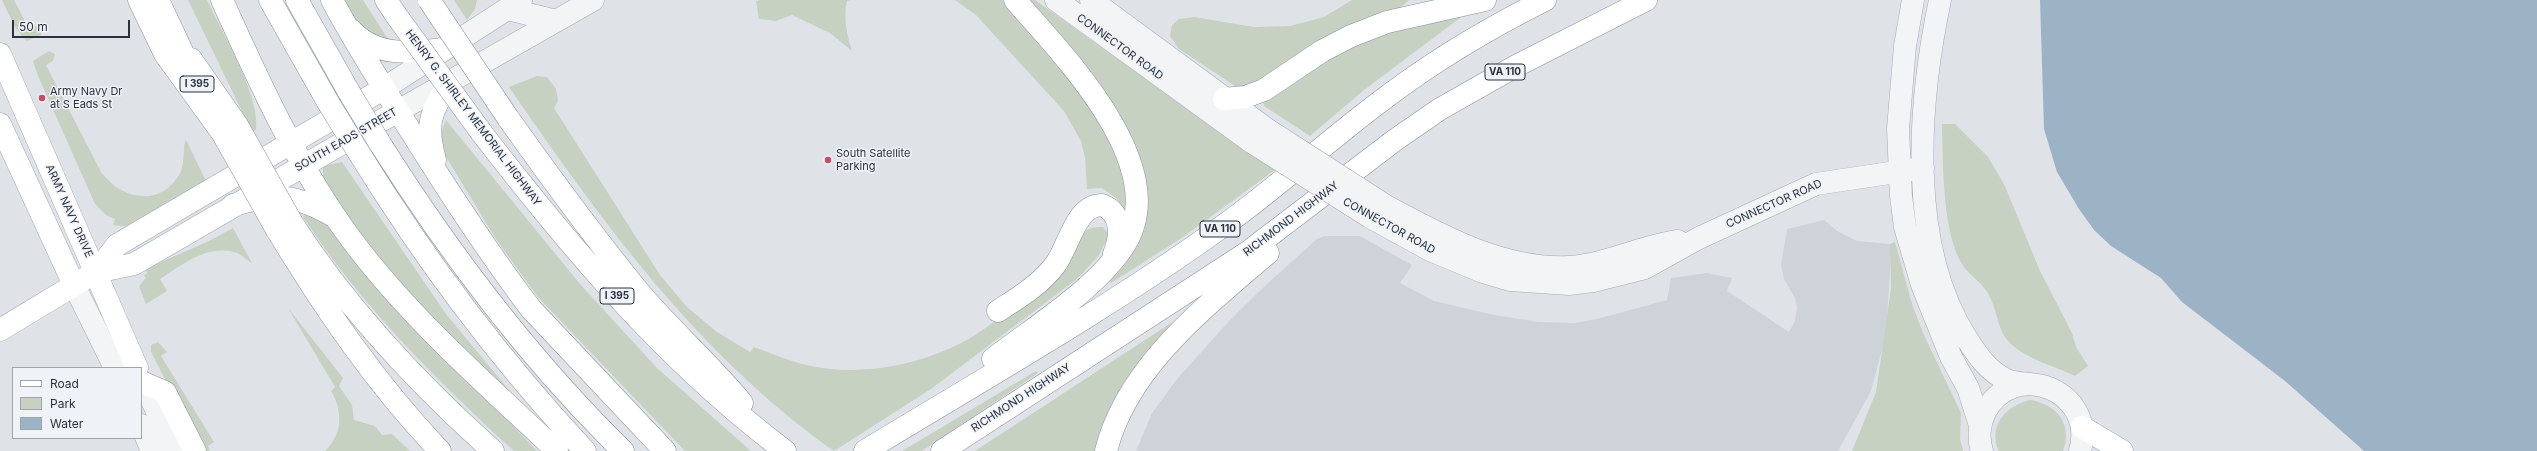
<!DOCTYPE html>
<style>
body{margin:0}
#map{position:relative;width:2537px;height:451px;overflow:hidden;background:#dfe3e8;font-family:Inter,sans-serif}
canvas{display:block}
.legend{position:absolute;left:12px;top:367px;width:130px;height:72px;box-sizing:border-box;background:#eff2f6;border:1px solid #a0a5ac;margin:0;padding:5px 7px;list-style:none;font-size:12px;color:#29323e}
.legend li{display:flex;align-items:center;gap:8px;height:20px}
.legend b{width:20px;border:1px solid #a0a5ac}
.scale{position:absolute;left:12px;top:20px;width:118px;height:18px;box-sizing:border-box;border:2px solid #29323e;border-top:0;padding-left:5px;font-size:12px;line-height:14px;white-space:nowrap;color:#29323e;-webkit-text-stroke:3px #eff2f6;paint-order:stroke}
</style>
<div id="map">
<canvas width="2537" height="451"></canvas>
<ul class="legend">
<li><b style="height:5px;background:#fff"></b>Road</li>
<li><b style="height:11px;background:#c6d1c1"></b>Park</li>
<li><b style="height:11px;background:#9cb3c6"></b>Water</li>
</ul>
<div class="scale">50 m</div>
</div>
<script>
const context = document.querySelector('canvas').getContext('2d');
context.lineJoin = 'round';
function fill(path, color) { context.fillStyle = color; context.fill(path, 'evenodd'); }
function strokePath(path, color, width, dash) { context.strokeStyle = color; context.lineWidth = width; context.lineCap = dash ? 'butt' : 'round'; context.setLineDash(dash || []); context.stroke(path); }
function label(font, color, halo, rows, align = 'center') {
  context.font = font + ' Inter,sans-serif'; context.lineWidth = 3; context.setLineDash([]); context.textBaseline = 'middle'; context.strokeStyle = halo; context.fillStyle = color; for (const [text, x, y, turn = 0] of rows) {
    context.save(); context.translate(x, y); context.rotate((+turn || 0) * Math.PI / 180); context.textAlign = isNaN(turn) ? turn : align; if (halo) context.strokeText(text, 0, 0); context.fillText(text, 0, 0); context.restore();
  }
}
fill(new Path2D(`
 M 1824,220 L 1837,231 L 1857,241 L 1890,244 L 1891,253 L 1886,334 L 1871,391 L 1838,451 L 1136,451 L 1152,413 L 1177,379 L 1230,320 L 1269,282 L 1317,239 L 1325,236 L 1360,236 L 1412,265 L 1400,283 L 1434,301 L 1494,315 L 1539,322 L 1575,323 L 1597,319 L 1667,300 L 1671,278 L 1707,273 L 1732,278 L 1727,291 L 1789,332 L 1795,321 L 1797,308 L 1795,298 L 1784,279 L 1781,265 L 1787,229 Z`), '#ced3da');
fill(new Path2D(`
 M 2,0 L 14,0 L 29,29 L 37,25 L 42,28 L 41,35 L 27,41 L 16,29 Z
 M 188,0 L 207,0 C 222,32 261,97 256,130 L 252,132 Z
 M 339,0 L 363,0 L 391,44 L 362,31 Z
 M 454,0 L 477,0 L 475,9 L 467,20 Z
 M 761,0 L 851,0 L 847,1 C 843,18 847,35 852,51 L 830,33 L 792,15 L 776,21 L 759,19 L 756,1 Z
 M 955,0 L 1003,0 C 1043,47 1114,120 1128,182 C 1130,191 1126,203 1126,212 L 1116,198 L 1102,188 L 1087,189 L 1085,158 L 1081,141 L 1064,111 L 976,15 Z
 M 1027,0 L 1035,0 L 1275,170 L 1180,239 L 1111,283 L 1108,280 L 1146,197 Z
 M 1352,0 L 1409,0 L 1400,8 L 1258,83 L 1241,90 L 1179,49 L 1170,36 L 1172,25 L 1179,19 L 1194,17 L 1254,27 L 1290,26 L 1324,17 Z
 M 1468,12 L 1364,90 L 1310,136 L 1264,106 L 1263,101 L 1295,75 L 1379,33 Z
 M 49,51 L 55,54 L 53,61 L 46,65 L 101,172 C 121,199 159,208 179,175 C 186,164 182,147 186,140 L 208,185 L 130,227 L 113,225 L 115,219 L 106,215 L 95,204 L 38,76 L 33,61 Z
 M 537,76 L 547,77 L 556,89 L 558,101 L 554,108 L 660,275 L 687,307 L 717,332 L 750,352 L 754,347 C 773,354 791,362 811,366 C 863,377 926,364 972,337 C 986,328 1000,317 1014,307 C 1027,298 1055,281 1065,270 C 1079,251 1073,226 1103,227 L 1109,235 L 1099,255 L 1078,278 L 931,389 L 834,451 C 698,355 602,222 509,87 Z
 M 446,120 L 580,284 L 657,368 L 751,451 L 685,451 L 537,296 L 496,239 L 443,152 L 440,136 Z
 M 1942,124 L 1955,124 L 1988,157 L 2004,184 L 2040,271 L 2072,333 L 2076,347 L 2088,366 L 2075,376 C 2053,365 2016,357 2003,334 C 1996,320 1995,301 1985,289 C 1979,281 1970,275 1964,267 C 1942,237 1943,162 1942,124 Z
 M 342,162 L 446,314 L 518,401 L 428,317 L 376,257 L 320,177 L 323,175 L 323,166 Z
 M 312,209 L 473,385 L 537,451 L 514,451 C 436,380 361,305 303,217 Z
 M 233,228 L 252,263 C 247,261 243,255 237,253 C 208,243 182,265 160,279 L 167,291 L 146,304 L 139,286 L 146,278 L 144,275 L 147,273 L 145,269 L 207,242 Z
 M 1895,242 L 1912,304 L 1923,333 L 1961,413 L 1960,439 L 1963,451 L 1852,451 L 1876,392 L 1891,288 L 1890,244 Z
 M 288,308 L 343,378 L 339,386 L 352,405 L 354,420 L 375,426 L 382,435 L 392,434 L 410,451 L 325,451 C 343,434 343,411 331,391 L 335,387 Z
 M 1194,308 L 1097,451 L 975,451 Z
 M 158,342 L 167,352 L 161,356 L 214,442 L 208,446 L 210,451 L 202,451 L 151,352 L 151,345 Z
 M 1036,371 L 1038,373 L 922,451 L 902,451 Z
 M 2031,400 C 2057,405 2073,424 2063,451 L 1999,451 C 1987,425 2007,405 2031,400 Z`), '#c6d1c1');
fill(new Path2D(`
 M 2040,0 L 2537,0 L 2537,451 L 2364,451 L 2285,381 L 2182,302 L 2161,278 L 2111,246 L 2094,230 L 2079,209 L 2057,172 L 2044,129 Z`), '#9cb3c6');
const minor = new Path2D(`
 M 1056,0 L 1253,143
 M 1091,0 L 1268,130
 M 1913,0 L 1905,46 L 1898,129 L 1901,196 L 1905,227 L 1922,285 L 1951,357 L 1968,388 L 1980,425
 M 1940,0 C 1918,104 1907,246 1967,339 C 1977,355 1989,372 2007,380 C 2014,383 2023,383 2030,384
 M 508,9 L 556,21
 M 383,89 L 521,0
 M 398,111 L 593,0
 M 1386,206 C 1442,236 1503,270 1569,267 C 1606,265 1641,246 1678,241
 M 1370,217 L 1430,250 L 1483,272 L 1510,280 L 1569,284 L 1593,281 L 1645,268 L 1699,238 L 1816,184 L 1923,168
 M 74,285 L 115,368
 M 144,383 L 175,451
 M 141,425 L 152,451
 M 1982,451 C 1978,439 1979,424 1985,412 C 2014,357 2097,391 2080,451`);
const major = new Path2D(`
 M 0,54 L 137,368
 M 0,124 L 74,285
 M 96,272 L 117,245 L 383,89
 M 0,330 L 96,272 L 134,264 L 398,111`);
const highway = new Path2D(`
 M 139,0 L 165,54 L 223,134
 M 158,0 L 195,79
 M 222,0 C 259,82 297,166 351,239 C 410,318 486,384 557,451
 M 270,0 L 329,104
 M 297,0 L 349,92
 M 332,0 C 356,45 383,87 410,130 C 448,191 487,251 531,309 L 665,451
 M 386,0 L 396,15
 M 351,30 C 375,57 411,53 443,49
 M 191,59 L 237,125
 M 1224,99 L 1245,97 L 1264,90 L 1322,51 L 1351,36 L 1387,22 L 1485,0
 M 508,118 C 550,177 593,236 639,292 C 672,331 710,364 742,403
 M 481,132 C 571,249 667,362 785,451
 M 379,142 C 449,253 529,359 623,451
 M 359,153 C 425,260 499,359 585,451
 M 435,160 C 426,126 429,113 449,84
 M 233,205 C 276,193 296,194 335,217
 M 292,223 C 347,309 417,383 493,451
 M 277,230 C 325,309 376,384 440,451
 M 998,311 C 1018,298 1040,285 1055,265 C 1069,247 1075,205 1102,205 C 1123,213 1121,237 1114,254
 M 993,359 C 1034,327 1098,288 1125,244 C 1173,166 1063,55 1015,0
 M 144,383 L 165,392 L 195,451
 M 2082,427 L 2122,451
 M 865,451 C 985,378 1109,308 1223,226 C 1278,187 1327,141 1381,101 C 1432,62 1487,29 1545,0
 M 942,451 L 1248,252 L 1395,140 L 1440,109 L 1516,66 L 1646,0
 M 1106,451 C 1127,367 1205,307 1268,253`);
strokePath(minor, '#a5aab2', 23);
strokePath(major, '#9fa9b3', 23);
strokePath(highway, '#88929e', 23);
strokePath(minor, '#f2f4f6', 22);
strokePath(major, '#fff', 22);
strokePath(highway, '#fff', 22);
const minorBridge = new Path2D(`
 M 1268,130 L 1386,206
 M 1253,143 L 1370,217`);
const highwayBridge = new Path2D(`
 M 429,0 L 508,118
 M 396,15 L 481,132
 M 349,92 L 379,142
 M 329,104 L 359,153
 M 237,125 L 292,223
 M 223,134 L 277,230`);
strokePath(minorBridge, '#a5aab2', 23, []);
strokePath(highwayBridge, '#88929e', 23, []);
strokePath(minorBridge, '#f2f4f6', 22);
strokePath(highwayBridge, '#fff', 22);
for (const [x, y, r, color] of [
 [42,98,4,"#c84a65"],
 [828,160,4,"#c84a65"]
]) { const dot = new Path2D(); dot.arc(x, y, r, 0, 2 * Math.PI); context.fillStyle = color; context.fill(dot); strokePath(dot, '#eff2f6', 1.5); }
for (const [x, y, w] of [
 [1505,72,40],
 [197,84,34],
 [1220,229,40],
 [617,296,34]
]) { const box = new Path2D(); box.roundRect(x - w / 2, y - 8, w, 16, 3); context.fillStyle = '#eff2f6'; context.fill(box); strokePath(box, '#29323e', 1); }
label('bold 10px', '#29323e', null, [
 ["VA 110",1505,72],
 ["I 395",197,84],
 ["VA 110",1220,229],
 ["I 395",617,296]
]);
label('11px', '#29323e', '#eff2f6', [
 ["CONNECTOR ROAD",1120,47,36],
 ["HENRY G. SHIRLEY MEMORIAL HIGHWAY",473,118,53],
 ["SOUTH EADS STREET",346,140,-30],
 ["CONNECTOR ROAD",1774,204,-24],
 ["ARMY NAVY DRIVE",69,211,66],
 ["RICHMOND HIGHWAY",1291,219,-37],
 ["CONNECTOR ROAD",1389,226,29],
 ["RICHMOND HIGHWAY",1021,398,-33]
]);
label('11px', '#29323e', '#eff2f6', [
 ["Army Navy Dr",50,92],
 ["at S Eads St",50,105],
 ["South Satellite",836,154],
 ["Parking",836,167]
], 'left');
</script>
